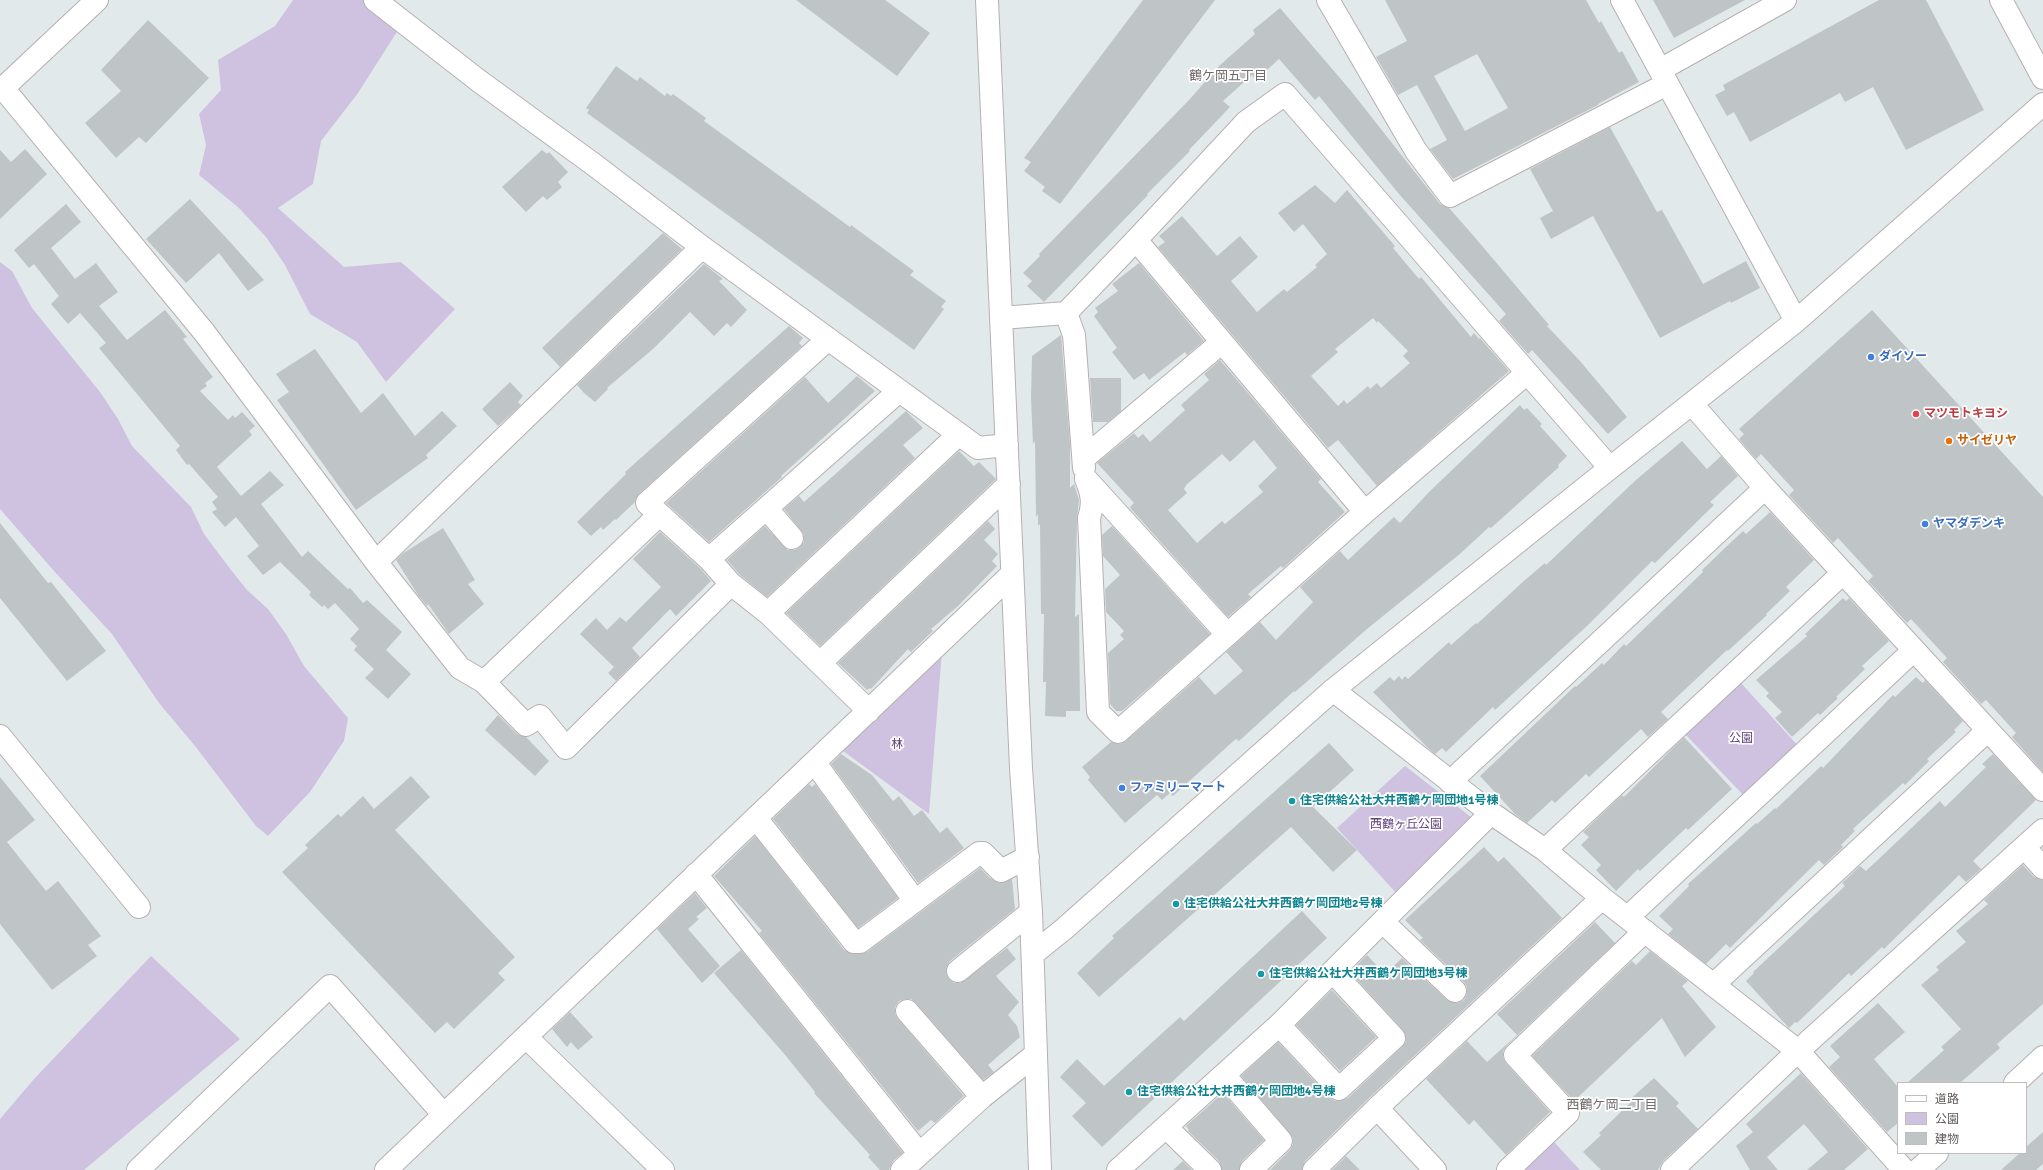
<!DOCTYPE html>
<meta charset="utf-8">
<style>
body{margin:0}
#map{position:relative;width:2043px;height:1170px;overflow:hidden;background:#e2e9eb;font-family:Signika,"Noto Sans JP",sans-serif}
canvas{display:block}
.legend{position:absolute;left:1897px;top:1082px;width:130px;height:72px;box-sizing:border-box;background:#fff;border:1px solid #c0bdbd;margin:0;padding:5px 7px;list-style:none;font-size:12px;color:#615a5a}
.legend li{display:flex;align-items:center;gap:8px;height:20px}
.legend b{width:20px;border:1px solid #c0bdbd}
</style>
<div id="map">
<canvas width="2043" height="1170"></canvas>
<ul class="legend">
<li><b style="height:5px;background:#fff"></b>道路</li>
<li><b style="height:11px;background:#cfc2e0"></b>公園</li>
<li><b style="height:11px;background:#bfc5c7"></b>建物</li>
</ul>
</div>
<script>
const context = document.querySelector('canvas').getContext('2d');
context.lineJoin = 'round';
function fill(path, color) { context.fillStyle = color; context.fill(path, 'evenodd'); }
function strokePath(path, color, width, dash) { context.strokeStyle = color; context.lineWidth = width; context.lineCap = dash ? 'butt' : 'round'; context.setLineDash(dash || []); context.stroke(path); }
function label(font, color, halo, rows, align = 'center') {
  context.font = font + ' Signika,"Noto Sans JP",sans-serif'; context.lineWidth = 3.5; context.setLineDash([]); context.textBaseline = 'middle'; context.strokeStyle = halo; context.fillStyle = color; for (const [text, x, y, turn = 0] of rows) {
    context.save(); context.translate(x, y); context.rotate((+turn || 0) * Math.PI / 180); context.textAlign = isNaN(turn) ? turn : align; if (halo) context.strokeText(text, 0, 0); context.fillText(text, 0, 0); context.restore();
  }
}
fill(new Path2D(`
 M 293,0 L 391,0 L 407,16 L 358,93 L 321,141 L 313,184 L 278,208 L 344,267 L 401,262 L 455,309 L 386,382 L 357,342 L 310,314 L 285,265 L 266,237 L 239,208 L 199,175 L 206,145 L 199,114 L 221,90 L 218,60 L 275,26 Z
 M 0,262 L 12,271 L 32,308 L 100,392 L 118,419 L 132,446 L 191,507 L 204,534 L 228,566 L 247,590 L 268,609 L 286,634 L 304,666 L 348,718 L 344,741 L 310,792 L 268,836 L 256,826 L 195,746 L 159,703 L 112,634 L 54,571 L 0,509 Z
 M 942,651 L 929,814 L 839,748 Z
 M 1741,683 L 1800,748 L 1747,799 L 1685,734 Z
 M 1405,766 L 1471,817 L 1471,824 L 1397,894 L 1337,828 Z
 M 151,956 L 240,1039 L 84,1170 L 0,1170 L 0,1119 L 34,1079 Z
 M 1554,1142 L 1580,1170 L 1525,1170 Z`), '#cfc2e0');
fill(new Path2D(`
 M 796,0 L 885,0 L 930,33 L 897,76 Z
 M 1143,0 L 1215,0 L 1060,204 L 1042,191 L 1045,187 L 1024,171 L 1031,162 L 1024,158 Z
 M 1385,0 L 1586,0 L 1599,23 L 1601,21 L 1619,53 L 1622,51 L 1639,82 L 1598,104 L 1598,105 L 1453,179 L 1430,149 L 1447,140 L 1417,85 L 1398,95 L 1376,57 L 1407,41 ZM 1477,54 L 1508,108 L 1465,131 L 1434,76 Z
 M 1653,0 L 1745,0 L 1674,38 Z
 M 1879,0 L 1926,0 L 1984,110 L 1906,150 L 1873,87 L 1845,102 L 1840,93 L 1750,142 L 1734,112 L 1727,116 L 1715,95 L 1725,90 L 1723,85 Z
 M 1280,8 L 1351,91 L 1440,204 L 1449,208 L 1472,234 L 1549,325 L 1547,326 L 1580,361 L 1627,417 L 1608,434 L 1532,350 L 1528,354 L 1499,321 L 1506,314 L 1399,194 L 1319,96 L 1315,100 L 1279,59 L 1256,80 L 1252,75 L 1223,101 L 1230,107 L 1189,150 L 1190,151 L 1147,194 L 1148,195 L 1044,302 L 1027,286 L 1032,281 L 1023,273 L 1040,256 L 1039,254 L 1189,100 L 1219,66 L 1255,34 L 1253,30 Z
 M 148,20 L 209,78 L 146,143 L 139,137 L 116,158 L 85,123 L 121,91 L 101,70 Z
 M 616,66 L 637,81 L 640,77 L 665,96 L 667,93 L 671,96 L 673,94 L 706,118 L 704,121 L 850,227 L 851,225 L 914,271 L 910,275 L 946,301 L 941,307 L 944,309 L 914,350 L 587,113 L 589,110 L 586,108 Z
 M 1610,127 L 1657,212 L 1662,210 L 1703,284 L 1746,261 L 1760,288 L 1731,303 L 1730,301 L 1660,338 L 1593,216 L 1551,239 L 1540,218 L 1553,211 L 1530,169 Z
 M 25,149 L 47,174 L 0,219 L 0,150 L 11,162 Z
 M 542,150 L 547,154 L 549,152 L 568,172 L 558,182 L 562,187 L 547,200 L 543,196 L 526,212 L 502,187 Z
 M 1315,185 L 1335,203 L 1347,190 L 1395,246 L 1393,248 L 1419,279 L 1421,277 L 1471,337 L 1474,333 L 1479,339 L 1480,338 L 1509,371 L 1377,486 L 1338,440 L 1328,448 L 1158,247 L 1165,242 L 1159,236 L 1182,216 L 1217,256 L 1240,236 L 1258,257 L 1231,281 L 1257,312 L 1284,289 L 1287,292 L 1317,267 L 1315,265 L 1327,254 L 1303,224 L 1294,232 L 1278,213 ZM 1373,318 L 1377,323 L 1378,321 L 1408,351 L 1403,356 L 1410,363 L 1381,388 L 1377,383 L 1370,389 L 1368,386 L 1347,404 L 1344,400 L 1338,406 L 1311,376 L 1338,352 L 1335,349 Z
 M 190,199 L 231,243 L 264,280 L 248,291 L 219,253 L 186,283 L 146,239 Z
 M 66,204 L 81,222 L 51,248 L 75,279 L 96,263 L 118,292 L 99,306 L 127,340 L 165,310 L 187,337 L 183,339 L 213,377 L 205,383 L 207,386 L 200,391 L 228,420 L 233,415 L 235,418 L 242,412 L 255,426 L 249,431 L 252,435 L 217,467 L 241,496 L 270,471 L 284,485 L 261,504 L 302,557 L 308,551 L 348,589 L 350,588 L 363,603 L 367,600 L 402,632 L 386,650 L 411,674 L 388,699 L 365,678 L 374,669 L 354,650 L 357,646 L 350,639 L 359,629 L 335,603 L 328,609 L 324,605 L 322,607 L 309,595 L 311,592 L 280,562 L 263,575 L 247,556 L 259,546 L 236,517 L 225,527 L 212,512 L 217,509 L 212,502 L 218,497 L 189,464 L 187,465 L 176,450 L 180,446 L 99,348 L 106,343 L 80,313 L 68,324 L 51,304 L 59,296 L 34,264 L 29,268 L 14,250 Z
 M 663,233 L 682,249 L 560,367 L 542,348 Z
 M 1139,263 L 1204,341 L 1187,355 L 1185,352 L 1149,380 L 1144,373 L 1134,380 L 1112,352 L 1117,348 L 1094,316 L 1098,312 L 1095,308 L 1118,291 L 1112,284 Z
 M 704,264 L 723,279 L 719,281 L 747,310 L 731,327 L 727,323 L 714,336 L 690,312 L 654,348 L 607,388 L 608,389 L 595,402 L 584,393 L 577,385 Z
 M 1872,310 L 2043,497 L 2043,772 L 2012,737 L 2016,733 L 1986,700 L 1981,704 L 1943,662 L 1947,658 L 1911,619 L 1907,623 L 1868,581 L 1873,576 L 1838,538 L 1833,543 L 1789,495 L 1794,490 L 1761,454 L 1756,459 L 1739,439 L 1744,434 L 1739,429 Z
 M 789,326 L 803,338 L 799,343 L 802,346 L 639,494 L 635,502 L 616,520 L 615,519 L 603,530 L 601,527 L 591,536 L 577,522 L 626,474 L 625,472 Z
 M 1061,335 L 1070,444 L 1070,488 L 1074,484 L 1079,500 L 1077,519 L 1075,617 L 1079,614 L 1080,711 L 1066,711 L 1066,717 L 1045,716 L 1046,682 L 1043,682 L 1044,614 L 1041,614 L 1040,524 L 1038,526 L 1038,514 L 1036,517 L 1035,441 L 1033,444 L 1031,398 L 1032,356 Z
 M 315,349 L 361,413 L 383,393 L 415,436 L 442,411 L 457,426 L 426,455 L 428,458 L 356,510 L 277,400 L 289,392 L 276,374 Z
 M 1220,360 L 1321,479 L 1318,482 L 1345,512 L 1283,568 L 1281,566 L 1248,594 L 1251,597 L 1228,617 L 1131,509 L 1130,507 L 1134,503 L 1097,463 L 1134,433 L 1138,438 L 1143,434 L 1150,442 L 1185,410 L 1181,405 L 1209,380 L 1204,374 ZM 1254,440 L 1277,468 L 1258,486 L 1263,492 L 1225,524 L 1222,521 L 1197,543 L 1168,510 L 1187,493 L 1184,489 L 1186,485 L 1222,454 L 1230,462 Z
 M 857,376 L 875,391 L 781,476 L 782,477 L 709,542 L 666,503 L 805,377 L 828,403 Z
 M 1090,378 L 1121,378 L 1121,411 L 1108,422 L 1093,422 Z
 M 510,382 L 523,396 L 518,402 L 521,405 L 498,426 L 482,409 Z
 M 1520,405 L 1524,410 L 1527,408 L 1542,424 L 1540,426 L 1567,456 L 1558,465 L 1559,467 L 1491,528 L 1489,527 L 1461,553 L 1367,629 L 1295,692 L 1294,691 L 1239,741 L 1236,739 L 1229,745 L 1173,796 L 1170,793 L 1162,800 L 1157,795 L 1125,823 L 1088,780 L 1090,777 L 1082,767 L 1111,742 L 1120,744 L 1126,741 L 1199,677 L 1215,695 L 1243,671 L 1226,652 L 1260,622 L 1276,640 L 1313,602 L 1300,587 L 1340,551 L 1348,560 L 1394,517 L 1400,523 L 1429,492 Z
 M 906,411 L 923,428 L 903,445 L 915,458 L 767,597 L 740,575 L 727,560 L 765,526 L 788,550 L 795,550 L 800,547 L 804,542 L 804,535 L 784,509 L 799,496 L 804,502 Z
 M 1682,441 L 1707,469 L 1721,456 L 1738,476 L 1710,502 L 1714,505 L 1655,563 L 1652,561 L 1587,626 L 1495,710 L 1493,707 L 1446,752 L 1442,748 L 1435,754 L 1428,748 L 1373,692 L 1390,677 L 1394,681 L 1399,676 L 1402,680 L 1405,676 L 1408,679 L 1449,642 L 1451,645 L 1476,623 L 1477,624 L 1525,580 L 1545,563 L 1546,565 L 1636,480 Z
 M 959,451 L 974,466 L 979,462 L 996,479 L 820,646 L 786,613 Z
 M 1770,512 L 1814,560 L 1786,587 L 1790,591 L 1766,614 L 1767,615 L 1728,651 L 1727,650 L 1661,712 L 1668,719 L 1648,737 L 1641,729 L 1589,777 L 1586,774 L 1555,803 L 1552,800 L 1527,823 L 1515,814 L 1480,776 L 1575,686 L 1576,687 L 1602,663 L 1604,665 L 1624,644 L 1626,646 L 1703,572 L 1702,570 L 1728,545 L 1743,531 L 1746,534 Z
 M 988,521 L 995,529 L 984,540 L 998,554 L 992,561 L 997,566 L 958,606 L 931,629 L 933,631 L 911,652 L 908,649 L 871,689 L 870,688 L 867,690 L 838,663 Z
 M 0,523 L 48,583 L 51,582 L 106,651 L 67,681 L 0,598 Z
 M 1112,526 L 1210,634 L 1122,711 L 1116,711 L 1110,704 L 1108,653 L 1124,639 L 1120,635 L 1124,631 L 1106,612 L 1105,589 L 1120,575 L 1103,556 L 1102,535 Z
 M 443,528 L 475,580 L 468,584 L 484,604 L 449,634 L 428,604 L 427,606 L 418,595 L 396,560 L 402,554 Z
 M 660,532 L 700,568 L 711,581 L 676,616 L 670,609 L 632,648 L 640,657 L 616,681 L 608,673 L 614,667 L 580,634 L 596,618 L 607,630 L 620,617 L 626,622 L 661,587 L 633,559 Z
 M 1843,598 L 1846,601 L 1849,598 L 1889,641 L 1862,666 L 1865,669 L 1836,697 L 1838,698 L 1820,715 L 1818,713 L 1792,737 L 1775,718 L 1782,712 L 1766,696 L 1769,693 L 1756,680 L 1807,636 L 1805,634 Z
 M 1916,677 L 1923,683 L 1925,680 L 1963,721 L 1954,730 L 1956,732 L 1927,759 L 1929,761 L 1905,785 L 1903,783 L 1853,829 L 1855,831 L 1841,845 L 1843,847 L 1824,865 L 1819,860 L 1730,948 L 1726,944 L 1706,964 L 1668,934 L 1673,929 L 1659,916 L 1689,886 L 1688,884 L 1756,823 L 1757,824 L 1775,808 L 1776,809 L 1821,766 L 1823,768 L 1893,695 L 1895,697 Z
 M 498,715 L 517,734 L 526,737 L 549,761 L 535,776 L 485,730 Z
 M 1684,737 L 1732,789 L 1688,830 L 1686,828 L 1640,871 L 1638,869 L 1616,891 L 1596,870 L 1601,865 L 1581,845 L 1589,837 L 1583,832 L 1622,795 L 1624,797 Z
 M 1329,743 L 1354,770 L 1313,807 L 1357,850 L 1333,872 L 1291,827 L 1099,997 L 1077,973 L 1114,938 L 1112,936 Z
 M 841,754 L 872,775 L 893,801 L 899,796 L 914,816 L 922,810 L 940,833 L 947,827 L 964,848 L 918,883 L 831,764 Z
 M 1993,754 L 2036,800 L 1973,861 L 1981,869 L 1966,882 L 1959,875 L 1884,949 L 1882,947 L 1851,976 L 1849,973 L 1797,1023 L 1795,1022 L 1789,1028 L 1746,981 L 1754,973 L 1753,972 L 1845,886 L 1842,883 L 1860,866 L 1866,871 L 1940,801 L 1945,807 L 1986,767 L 1982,764 Z
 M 411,776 L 430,797 L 395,830 L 515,957 L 498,973 L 505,980 L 454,1029 L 447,1022 L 435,1033 L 282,872 L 308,848 L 305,845 L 338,814 L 341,817 L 363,796 L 374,809 Z
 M 0,777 L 35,820 L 7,842 L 46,891 L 58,881 L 101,936 L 88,945 L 97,956 L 52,990 L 0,924 Z
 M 809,784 L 812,787 L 815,784 L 898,898 L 858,928 L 773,819 Z
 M 755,836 L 844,950 L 854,954 L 867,952 L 980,868 L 990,878 L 999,883 L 1012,879 L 1015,909 L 950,961 L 947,966 L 946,973 L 949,979 L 954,983 L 960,983 L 1007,948 L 1016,959 L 996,976 L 1019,1002 L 1008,1015 L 1017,1026 L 1020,1037 L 988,1065 L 994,1072 L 983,1080 L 916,1003 L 911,999 L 905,999 L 899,1001 L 895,1007 L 895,1014 L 898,1019 L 964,1096 L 935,1123 L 931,1120 L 918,1131 L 759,933 L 762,931 L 714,876 Z
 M 1484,847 L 1498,862 L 1504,857 L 1562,918 L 1368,1099 L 1305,1161 L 1302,1170 L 1270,1170 L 1290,1150 L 1293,1144 L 1293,1138 L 1241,1076 L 1278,1042 L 1330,1098 L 1335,1101 L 1341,1101 L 1348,1098 L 1402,1047 L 1406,1041 L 1406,1036 L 1403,1030 L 1350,972 L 1367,955 L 1385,974 L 1402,958 L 1447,1000 L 1452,1003 L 1458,1003 L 1464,1000 L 1467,994 L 1467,987 L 1464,982 L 1420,940 L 1423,938 L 1405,920 Z
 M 2023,865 L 2034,877 L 2043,880 L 2043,1004 L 1997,1044 L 2000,1048 L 1960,1083 L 1907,1083 L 1944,1050 L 1941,1047 L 1961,1029 L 1921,985 L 1939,970 L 1936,967 L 1966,942 L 1956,931 L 1988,904 L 1984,900 Z
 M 695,893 L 707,908 L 696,917 L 699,919 L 688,929 L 720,966 L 702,983 L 657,929 Z
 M 1302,911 L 1327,938 L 1102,1147 L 1072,1116 L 1086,1103 L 1060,1077 L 1077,1059 L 1104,1086 L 1180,1017 L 1184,1021 Z
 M 1595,922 L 1615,943 L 1506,1046 L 1503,1051 L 1503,1057 L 1506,1063 L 1550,1112 L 1506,1155 L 1474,1120 L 1469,1125 L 1426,1079 L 1467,1041 L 1487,1062 L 1517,1035 L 1497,1014 Z
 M 741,950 L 903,1153 L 893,1161 L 889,1170 L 880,1170 L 868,1157 L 870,1155 L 814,1093 L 815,1092 L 786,1056 L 714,973 Z
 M 1650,951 L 1688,981 L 1682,986 L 1716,1027 L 1685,1057 L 1662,1018 L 1574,1101 L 1532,1056 L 1632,961 L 1636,965 Z
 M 1332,990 L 1376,1037 L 1340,1071 L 1296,1025 Z
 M 1878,1003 L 1905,1032 L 1874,1059 L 1898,1087 L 1898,1123 L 1887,1132 L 1829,1067 L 1840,1057 L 1830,1046 Z
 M 570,1012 L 593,1037 L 578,1050 L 571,1042 L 567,1047 L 552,1029 Z
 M 1801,1073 L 1868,1149 L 1844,1170 L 1807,1170 L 1828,1152 L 1804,1124 L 1767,1157 L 1778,1170 L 1750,1170 L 1736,1146 L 1753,1132 L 1746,1124 Z
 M 1654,1078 L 1679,1103 L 1676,1106 L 1698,1129 L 1663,1161 L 1658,1170 L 1601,1170 L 1583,1152 L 1601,1135 L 1599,1133 L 1630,1103 L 1628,1101 Z
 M 1223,1093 L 1264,1140 L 1242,1161 L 1239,1170 L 1222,1170 L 1219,1161 L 1188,1131 L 1189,1130 L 1186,1126 Z
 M 2043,1132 L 2043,1164 L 2036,1170 L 2001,1170 L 2020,1153 L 2026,1153 L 2026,1147 Z
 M 1346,1156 L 1360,1170 L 1332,1170 Z
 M 1183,1161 L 1192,1170 L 1173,1170 Z`), '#bfc5c7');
const minor = new Path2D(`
 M 375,0 L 479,81 L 593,164 L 702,247 L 978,448 L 1007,445
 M 987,0 L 1021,768 L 1031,912 L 1040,1170
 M 1328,0 L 1416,151 L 1450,196 L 1667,84
 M 1622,0 L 1796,321
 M 2001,0 L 2043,78
 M 1660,70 L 1785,0
 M 3,88 L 204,332 L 376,562 L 460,668 L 484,682 L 526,725 L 540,716 L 566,748 L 731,584
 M 0,91 L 97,0
 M 1136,240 L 1365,512
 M 1066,313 L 1074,335 L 1084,468
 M 1001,318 L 1066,313 L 1136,240 L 1246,122 L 1285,94 L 1610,468
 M 827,340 L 647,503 L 709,559 L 899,391
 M 1692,404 L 1765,488 L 2043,790
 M 1084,458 L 1222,342
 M 767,509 L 792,538
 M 709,559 L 731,584 L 768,613 L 869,711
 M 376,562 L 702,247
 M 768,613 L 959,434
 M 1227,634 L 1086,479 C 1092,494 1094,503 1089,518 L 1098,712 L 1118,732 L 1365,512 L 1527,373
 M 820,663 L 1009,484
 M 484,682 L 659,515
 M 1333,690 L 1491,813 L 1545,850 L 1602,898 L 1798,1051 L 1904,1170
 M 0,736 L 139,907
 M 815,763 L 915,901
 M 1450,782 L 1765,488
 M 756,818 L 854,942 L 860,942 L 979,853 L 983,853 L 1001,871 L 1028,857
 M 2025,848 L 2043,868
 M 1545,850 L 1843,573
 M 696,874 L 919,1153
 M 1628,917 L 1914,650
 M 1383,922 L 1455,991
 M 1033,954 L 1064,929 L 1333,690 L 1610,468 L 1796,321 L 2043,104
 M 958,971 L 1031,912
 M 1713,985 L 1987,731
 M 907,1011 L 982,1097
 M 1279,1025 L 1339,1089 L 1394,1038 L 1333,972
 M 526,1037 L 663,1170
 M 1224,1075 L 1281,1141 L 1251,1170
 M 2015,1083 L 2043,1057
 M 1377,1108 L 1435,1170
 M 1166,1127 L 1210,1170
 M 138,1170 L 330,986 L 444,1115
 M 386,1170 L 1012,574
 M 902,1170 L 982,1097 L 1036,1054
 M 1118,1170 L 1279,1025 L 1491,813
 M 1314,1170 L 1377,1108 L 1602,898
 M 1508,1170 L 1568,1113 L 1515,1055 L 1645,931
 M 1672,1170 L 1798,1051 L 2043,830
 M 1918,1170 L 1937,1153`);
strokePath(minor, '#b6b0b0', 24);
strokePath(minor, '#fff', 22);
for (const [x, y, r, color] of [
 [1871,357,4,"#3f7fe0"],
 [1916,414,4,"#e0444e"],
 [1949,441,4,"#e8710a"],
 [1925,524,4,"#3f7fe0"],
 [1122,788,4,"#3f7fe0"],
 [1292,801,4,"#0f9aa8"],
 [1176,904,4,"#0f9aa8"],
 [1261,974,4,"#0f9aa8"],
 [1129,1092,4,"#0f9aa8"]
]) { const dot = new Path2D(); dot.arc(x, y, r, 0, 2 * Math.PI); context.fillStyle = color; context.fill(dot); strokePath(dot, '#fff', 1.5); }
label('bold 12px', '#366cbe', '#fff', [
 ["ダイソー",1879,357],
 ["ヤマダデンキ",1933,524],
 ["ファミリーマート",1130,788]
], 'left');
label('bold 12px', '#be3a42', '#fff', [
 ["マツモトキヨシ",1924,414]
], 'left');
label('bold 12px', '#c56008', '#fff', [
 ["サイゼリヤ",1957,441]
], 'left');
label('12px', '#5d3f7c', '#fff', [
 ["公園",1741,739],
 ["林",897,745],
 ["西鶴ヶ丘公園",1406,825]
]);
label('bold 12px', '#0d838f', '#fff', [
 ["住宅供給公社大井西鶴ケ岡団地1号棟",1300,801],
 ["住宅供給公社大井西鶴ケ岡団地2号棟",1184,904],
 ["住宅供給公社大井西鶴ケ岡団地3号棟",1269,974],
 ["住宅供給公社大井西鶴ケ岡団地4号棟",1137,1092]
], 'left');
label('13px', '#736c6c', '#fff', [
 ["鶴ケ岡五丁目",1228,77],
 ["西鶴ケ岡二丁目",1612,1106]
]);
</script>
